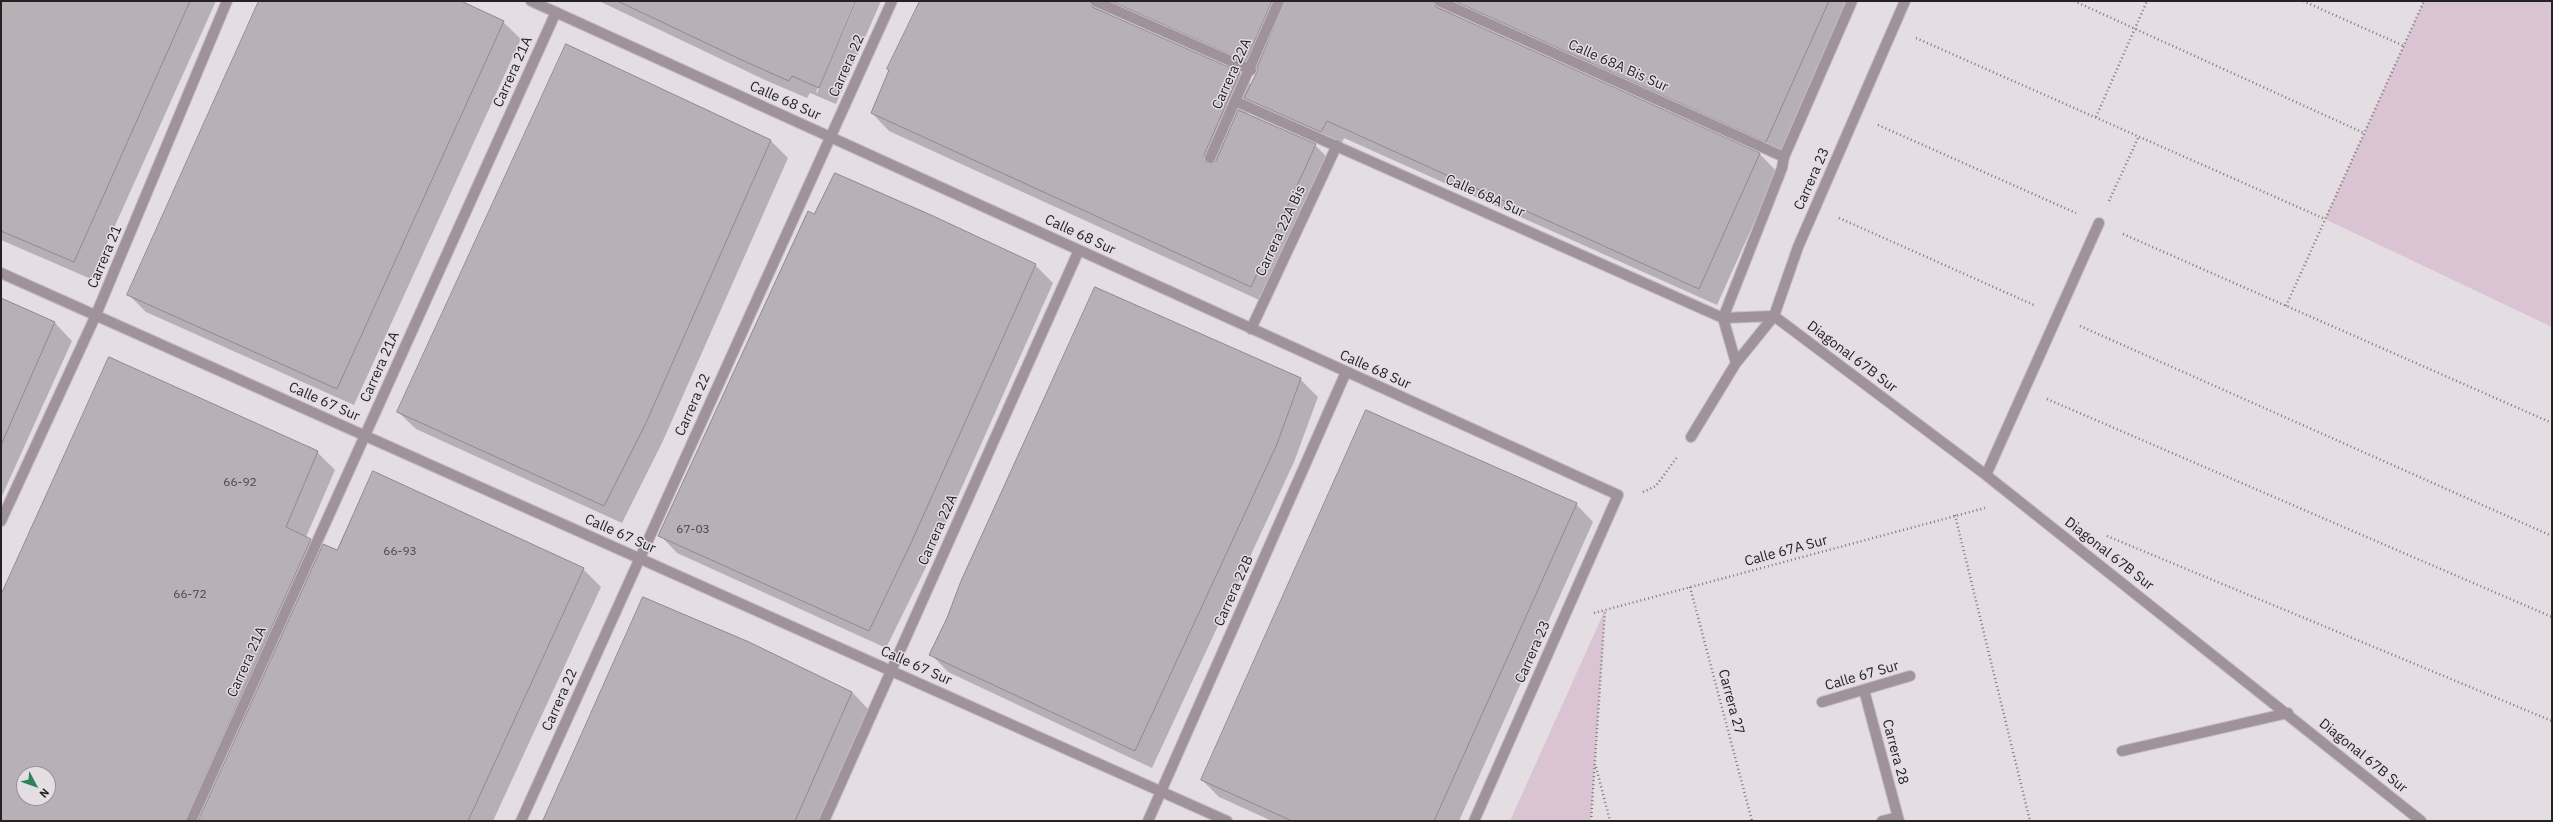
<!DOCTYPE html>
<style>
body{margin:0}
#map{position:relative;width:2553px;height:822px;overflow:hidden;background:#e4dde2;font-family:"IBM Plex Sans",sans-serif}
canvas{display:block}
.frame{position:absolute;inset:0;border:2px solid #252224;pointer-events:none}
.north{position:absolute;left:16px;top:766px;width:40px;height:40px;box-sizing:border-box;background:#e4dde2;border:1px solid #989296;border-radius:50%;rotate:131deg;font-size:11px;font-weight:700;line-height:16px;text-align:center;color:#252224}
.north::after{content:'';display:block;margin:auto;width:14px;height:18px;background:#2c8357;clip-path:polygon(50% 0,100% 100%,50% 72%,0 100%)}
</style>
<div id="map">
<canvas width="2553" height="822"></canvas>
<div class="frame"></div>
<div class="north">N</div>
</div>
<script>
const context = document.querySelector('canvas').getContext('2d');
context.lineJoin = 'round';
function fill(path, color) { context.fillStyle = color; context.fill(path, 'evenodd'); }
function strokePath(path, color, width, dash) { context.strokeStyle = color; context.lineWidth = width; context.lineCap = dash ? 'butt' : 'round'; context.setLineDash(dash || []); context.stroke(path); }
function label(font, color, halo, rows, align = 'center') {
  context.font = font + ' "IBM Plex Sans",sans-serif'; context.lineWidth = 3; context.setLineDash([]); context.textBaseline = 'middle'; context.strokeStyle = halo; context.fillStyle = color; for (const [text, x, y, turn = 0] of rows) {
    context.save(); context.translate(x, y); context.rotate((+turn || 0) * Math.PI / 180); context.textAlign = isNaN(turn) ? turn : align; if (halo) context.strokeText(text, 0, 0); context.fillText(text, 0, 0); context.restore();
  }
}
fill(new Path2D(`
 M 2424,1 L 2552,1 L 2552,327 L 2325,219 Z
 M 1605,610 L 1591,821 L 1510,821 Z`), '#dac3d3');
fill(new Path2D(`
 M 1,1 L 216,1 L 91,279 L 1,240 Z
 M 261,1 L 458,1 L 503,22 L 521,39 L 354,405 L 146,312 L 128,294 Z
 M 599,1 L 855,1 L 816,92 L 817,93 L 857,1 L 881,1 L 836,104 L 810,93 L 807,98 L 765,80 Z
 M 921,1 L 1849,1 L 1783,158 L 1453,13 L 1451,15 L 1760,154 L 1777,172 L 1717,305 L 1344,138 L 1339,149 L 1252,104 L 1247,115 L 1315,145 L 1333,163 L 1268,304 L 889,131 L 872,113 ZM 1116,12 L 1257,75 L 1252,85 L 1240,73 L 1108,15 Z
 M 566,46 L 771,141 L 788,158 L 662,443 L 622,523 L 416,429 L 398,412 Z
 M 1035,265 L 1053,283 L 929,561 L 886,648 L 677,553 L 660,535 Z
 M 1,299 L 55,323 L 72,341 L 1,498 Z
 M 1300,379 L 1318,397 L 1294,462 L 1152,768 L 948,672 L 931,654 Z
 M 317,452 L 335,470 L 306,537 L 321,550 L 583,569 L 601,587 L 493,821 L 214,821 L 247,736 L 225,726 L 180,821 L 1,821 L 1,598 ZM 24,774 L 48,774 L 48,798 L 24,798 Z
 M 1576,504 L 1593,522 L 1459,821 L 1272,821 L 1219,797 L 1202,780 Z
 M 643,598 L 748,643 L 852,692 L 869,710 L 820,821 L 543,821 Z`), '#0003');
const building = new Path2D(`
 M 1,1 L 190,1 L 74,262 L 1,231 Z
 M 259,1 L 461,1 L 504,21 L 337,389 L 127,295 Z
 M 618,1 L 856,1 L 819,88 L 792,76 L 789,81 L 746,62 Z
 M 920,1 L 1089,1 L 1092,7 L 1240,72 L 1204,155 L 1205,162 L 1211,164 L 1216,161 L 1238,110 L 1316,144 L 1251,287 L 871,113 L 889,70 L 887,69 Z
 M 1111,1 L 1272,1 L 1246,61 Z
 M 1285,1 L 1433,1 L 1436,7 L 1760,153 L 1699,289 L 1327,121 L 1321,132 L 1244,98 L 1257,72 L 1257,68 Z
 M 1455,1 L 1829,1 L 1766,142 Z
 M 566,44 L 771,140 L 645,425 L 604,506 L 397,412 Z
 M 835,173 L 931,215 L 1036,264 L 911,543 L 869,631 L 658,536 L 808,211 L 814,214 Z
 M 1095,287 L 1301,378 L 1277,444 L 1135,751 L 929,655 L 947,618 L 961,581 Z
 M 1,298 L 55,322 L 1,445 Z
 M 109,357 L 318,451 L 286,527 L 311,539 L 185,821 L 1,821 L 1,595 ZM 24,774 L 48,774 L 48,798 L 24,798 Z
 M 1366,410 L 1577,503 L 1434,821 L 1292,821 L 1201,780 Z
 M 373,471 L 584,568 L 468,821 L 198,821 L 323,544 L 337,550 Z
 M 643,597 L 749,642 L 852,692 L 795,821 L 543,821 Z`);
fill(building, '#b7b0b5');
strokePath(building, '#8f888d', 1);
const minor = new Path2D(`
 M 531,1 L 1618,495 L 1474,821
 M 1095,1 L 1251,70
 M 1439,1 L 1784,157
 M 1235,101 L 1723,318 L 1774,316
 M 1210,158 L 1279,1
 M 1,273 L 1227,821
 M 1774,316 L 1986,475 L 2421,821
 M 1251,329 L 1337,145
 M 1736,363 L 1723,318 L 1782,168 L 1784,157 L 1852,1
 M 1691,437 L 1736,363 L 1774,316 L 1798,247 L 1905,1
 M 1986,475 L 2099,223
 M 1,521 L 95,317 L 227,1
 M 1864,690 L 1899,821
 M 1822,702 L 1910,676
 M 2122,751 L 2288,713
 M 191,821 L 556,12
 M 521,821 L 892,1
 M 824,821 L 1079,250
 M 1148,821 L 1346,372
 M 1882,821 L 1898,817`);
strokePath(minor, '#c2bbc0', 12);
strokePath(new Path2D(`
 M 2074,1 L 2364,133
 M 2303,1 L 2404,46
 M 1916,38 L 2325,219
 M 2096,117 L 2147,1
 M 1878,125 L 2076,213
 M 2109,201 L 2139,136
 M 1839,218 L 2034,305
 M 2123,234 L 2552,423
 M 2286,306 L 2424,1
 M 2080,326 L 2552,536
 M 2047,399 L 2552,617
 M 1643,492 L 1656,486 L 1677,457
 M 1955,515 L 2030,821
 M 2107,536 L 2552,721
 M 1690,587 L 1752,821
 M 1594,613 L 1985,508
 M 1596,767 L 1610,821
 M 1591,821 L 1605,610`), '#7d787c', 2.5, [1, 3]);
strokePath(minor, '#9f929b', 10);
label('12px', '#4a4648', null, [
 ["66-92",240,483],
 ["67-03",693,530],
 ["66-93",400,552],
 ["66-72",190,595]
]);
label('14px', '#252224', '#e4dde2', [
 ["Carrera 22",847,66,-66],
 ["Calle 68A Bis Sur",1618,66,24],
 ["Carrera 21A",513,72,-66],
 ["Carrera 22A",1232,74,-66],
 ["Calle 68 Sur",785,101,24],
 ["Carrera 23",1812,179,-66],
 ["Calle 68A Sur",1485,196,24],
 ["Carrera 22A Bis",1281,231,-65],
 ["Calle 68 Sur",1080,235,25],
 ["Carrera 21",105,257,-67],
 ["Diagonal 67B Sur",1852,357,37],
 ["Carrera 21A",380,367,-66],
 ["Calle 68 Sur",1375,370,24],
 ["Calle 67 Sur",324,402,24],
 ["Carrera 22",693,405,-66],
 ["Carrera 22A",938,530,-66],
 ["Calle 67 Sur",620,534,24],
 ["Calle 67A Sur",1786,551,-15],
 ["Diagonal 67B Sur",2109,554,38],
 ["Carrera 22B",1234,591,-66],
 ["Carrera 23",1533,652,-66],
 ["Carrera 21A",247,662,-66],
 ["Calle 67 Sur",916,666,24],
 ["Calle 67 Sur",1862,676,-16],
 ["Carrera 22",560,700,-66],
 ["Carrera 27",1731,702,75],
 ["Carrera 28",1895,752,75],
 ["Diagonal 67B Sur",2363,756,39]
]);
</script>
